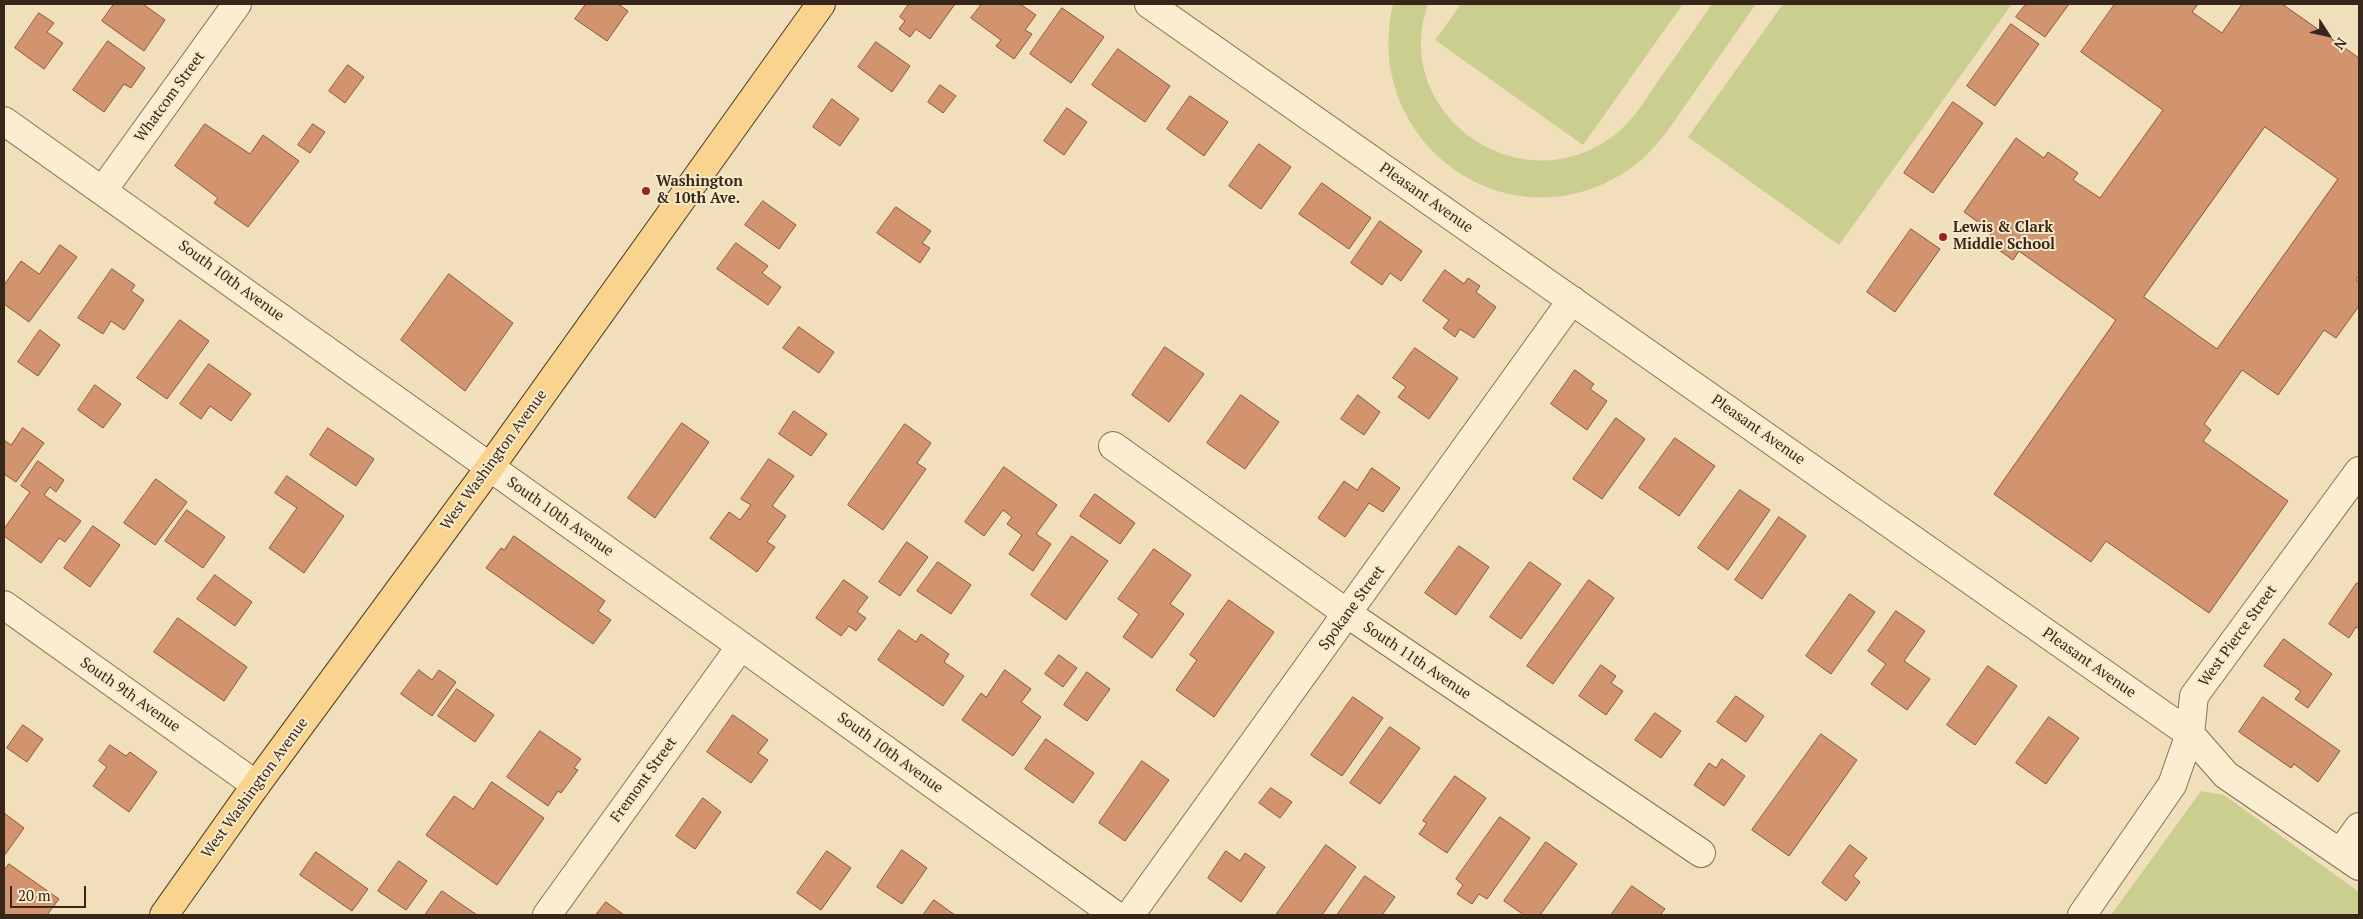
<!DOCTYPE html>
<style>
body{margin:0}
#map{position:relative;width:2363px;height:919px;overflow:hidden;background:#f1dfbb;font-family:"PT Serif",serif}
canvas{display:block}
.frame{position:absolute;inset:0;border:5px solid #37271a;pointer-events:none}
.north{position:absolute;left:2303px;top:10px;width:50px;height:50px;-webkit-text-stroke:4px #f8e9cb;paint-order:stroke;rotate:125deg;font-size:14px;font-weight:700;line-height:20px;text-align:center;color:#37271a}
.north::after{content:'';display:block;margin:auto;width:18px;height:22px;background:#37271a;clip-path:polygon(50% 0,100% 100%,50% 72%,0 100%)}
.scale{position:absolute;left:10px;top:886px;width:76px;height:22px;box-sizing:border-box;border:2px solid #37271a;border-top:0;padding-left:6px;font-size:15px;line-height:18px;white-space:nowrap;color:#37271a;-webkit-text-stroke:4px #f8e9cb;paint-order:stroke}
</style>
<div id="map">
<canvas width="2363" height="919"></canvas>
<div class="frame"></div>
<div class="north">N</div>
<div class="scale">20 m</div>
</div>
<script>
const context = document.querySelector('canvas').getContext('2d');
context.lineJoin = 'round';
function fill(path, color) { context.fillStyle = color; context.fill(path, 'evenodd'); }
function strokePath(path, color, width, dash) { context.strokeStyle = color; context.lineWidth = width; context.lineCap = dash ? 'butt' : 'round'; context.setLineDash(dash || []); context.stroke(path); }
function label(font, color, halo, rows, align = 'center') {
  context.font = font + ' "PT Serif",serif'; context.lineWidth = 4; context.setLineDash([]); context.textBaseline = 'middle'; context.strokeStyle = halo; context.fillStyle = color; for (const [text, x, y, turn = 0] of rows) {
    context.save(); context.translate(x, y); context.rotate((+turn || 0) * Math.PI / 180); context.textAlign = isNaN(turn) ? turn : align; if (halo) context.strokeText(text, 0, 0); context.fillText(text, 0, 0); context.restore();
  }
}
fill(new Path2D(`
 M 1393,4 L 1428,4 C 1390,110 1513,202 1606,141 C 1630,126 1645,101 1660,78 C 1678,53 1695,29 1712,4 L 1756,4 L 1666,133 C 1655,146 1645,158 1631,168 C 1512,252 1360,144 1393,4 Z
 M 1461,4 L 1683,4 L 1583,145 L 1435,40 Z
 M 1783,4 L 2012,4 L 1839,245 L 1688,137 Z
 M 2201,791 L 2224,795 L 2359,892 L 2359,915 L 2111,915 Z`), '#cacf8f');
const building = new Path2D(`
 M 114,4 L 143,4 L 165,20 L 144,51 L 102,21 Z
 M 586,4 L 618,4 L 628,11 L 607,41 L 575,19 Z
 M 909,4 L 955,4 L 930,39 L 916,29 L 910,37 L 899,29 L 905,21 L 900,17 Z
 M 982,4 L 1020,4 L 1036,15 L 1025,30 L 1032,34 L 1014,59 L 996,46 L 1001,40 L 971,18 Z
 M 2026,4 L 2069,4 L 2045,37 L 2016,17 Z
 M 2115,4 L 2198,4 L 2192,12 L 2222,33 L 2242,4 L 2282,4 L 2359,58 L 2359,276 L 2356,280 L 2359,282 L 2359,306 L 2336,338 L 2324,330 L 2278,395 L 2242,370 L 2204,424 L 2211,430 L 2203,441 L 2288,501 L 2209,613 L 2106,541 L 2091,562 L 1994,494 L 2116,320 L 2019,251 L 2013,260 L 1986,241 L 1992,232 L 1964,212 L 2016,138 L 2044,158 L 2048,152 L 2078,173 L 2073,180 L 2100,198 L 2163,110 L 2081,52 ZM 2265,127 L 2338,179 L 2217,349 L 2144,297 Z
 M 1062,8 L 1104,37 L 1071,83 L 1030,54 Z
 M 39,13 L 54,23 L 47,32 L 63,43 L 44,69 L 15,48 Z
 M 2011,24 L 2039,44 L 1995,106 L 1967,86 Z
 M 108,41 L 145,68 L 131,88 L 124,84 L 104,112 L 73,90 Z
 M 876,42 L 910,66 L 892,92 L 858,67 Z
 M 1118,49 L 1170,86 L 1145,122 L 1092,85 Z
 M 348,65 L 364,77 L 345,103 L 329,91 Z
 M 940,85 L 956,96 L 943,113 L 928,102 Z
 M 1190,96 L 1228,122 L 1204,156 L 1167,129 Z
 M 832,99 L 859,119 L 840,146 L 813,127 Z
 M 1953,102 L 1983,123 L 1933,193 L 1904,173 Z
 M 1067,108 L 1087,122 L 1064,155 L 1044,141 Z
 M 205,124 L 250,154 L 263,135 L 299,161 L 248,227 L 214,203 L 218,198 L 175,166 Z
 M 313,124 L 325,132 L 310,153 L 298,145 Z
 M 1259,144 L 1291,167 L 1261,209 L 1229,186 Z
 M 1322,183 L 1371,218 L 1349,249 L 1299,214 Z
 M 763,201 L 796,225 L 779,249 L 745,225 Z
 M 896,207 L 931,231 L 922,243 L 930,248 L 920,263 L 877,233 Z
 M 1380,221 L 1422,251 L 1401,281 L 1390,273 L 1382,285 L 1351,263 Z
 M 1911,229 L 1940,249 L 1895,312 L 1867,292 Z
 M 736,243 L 768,266 L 762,273 L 781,287 L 768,305 L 717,269 Z
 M 60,245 L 77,257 L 29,322 L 4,304 L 4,285 L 21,261 L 39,274 Z
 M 112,269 L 135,285 L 131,291 L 144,300 L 124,330 L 111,321 L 103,334 L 78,318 Z
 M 1445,270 L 1464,284 L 1468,278 L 1480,286 L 1476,292 L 1496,307 L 1474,338 L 1460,329 L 1455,337 L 1443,328 L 1449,320 L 1423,301 Z
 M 449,274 L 513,323 L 465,391 L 401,340 Z
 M 180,320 L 209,341 L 167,399 L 137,378 Z
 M 799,327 L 834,352 L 819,373 L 783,348 Z
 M 40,330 L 60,345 L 38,376 L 18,362 Z
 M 1165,347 L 1204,374 L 1169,422 L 1132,395 Z
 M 1415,348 L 1458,378 L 1429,419 L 1398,397 L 1406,387 L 1393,378 Z
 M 209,364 L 251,394 L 231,421 L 210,406 L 201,419 L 180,404 Z
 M 1575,370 L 1594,384 L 1590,389 L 1607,401 L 1587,430 L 1551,404 Z
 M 95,385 L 121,404 L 103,428 L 78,410 Z
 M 1241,395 L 1279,422 L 1245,469 L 1207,443 Z
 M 1358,395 L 1380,412 L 1364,435 L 1341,419 Z
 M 794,411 L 827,434 L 811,456 L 779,434 Z
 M 1616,418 L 1645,439 L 1602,499 L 1573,479 Z
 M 682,423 L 709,442 L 655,518 L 628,498 Z
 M 905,424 L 931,443 L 917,463 L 926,469 L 883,530 L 848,505 Z
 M 23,428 L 44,443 L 16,482 L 4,474 L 4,440 L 11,445 Z
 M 328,428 L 374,459 L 356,486 L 310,455 Z
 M 1675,438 L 1715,466 L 1679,516 L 1639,488 Z
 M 769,459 L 794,476 L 772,506 L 786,516 L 767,542 L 775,547 L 757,572 L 710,538 L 729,512 L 740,520 L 751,505 L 741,499 Z
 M 38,461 L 64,480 L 56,492 L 50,487 L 44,495 L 81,521 L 65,542 L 59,538 L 41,563 L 4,536 L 4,529 L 30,492 L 21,486 Z
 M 1004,467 L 1057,505 L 1036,534 L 1051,544 L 1033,571 L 1009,554 L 1022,535 L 1007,524 L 1012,517 L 1003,510 L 984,536 L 965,522 Z
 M 1372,468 L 1400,488 L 1383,512 L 1369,503 L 1345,537 L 1318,518 L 1344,481 L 1357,490 Z
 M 287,476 L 344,516 L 304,573 L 269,548 L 297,508 L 275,493 Z
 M 156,479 L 187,502 L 155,545 L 124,523 Z
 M 1740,490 L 1770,510 L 1728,570 L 1698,548 Z
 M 1095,494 L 1135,523 L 1120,544 L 1080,516 Z
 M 187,510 L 225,537 L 203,568 L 165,541 Z
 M 1779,517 L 1806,536 L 1762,599 L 1735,580 Z
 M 93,526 L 120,545 L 90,587 L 64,568 Z
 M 514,536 L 605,601 L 598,611 L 611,620 L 593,644 L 486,568 L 501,548 L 504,550 Z
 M 1072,536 L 1108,561 L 1066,620 L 1031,595 Z
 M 907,542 L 928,557 L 900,596 L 879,582 Z
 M 1459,546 L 1489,567 L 1456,615 L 1425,593 Z
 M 1154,549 L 1191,575 L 1170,604 L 1184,614 L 1152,658 L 1123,637 L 1139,614 L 1118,599 Z
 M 938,562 L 971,585 L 951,614 L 917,591 Z
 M 1530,562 L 1561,584 L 1521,639 L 1490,617 Z
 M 215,575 L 252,602 L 235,626 L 197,599 Z
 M 844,580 L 868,597 L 857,612 L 866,618 L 856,631 L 849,626 L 841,636 L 816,618 Z
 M 1589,580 L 1614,598 L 1553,684 L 1527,666 Z
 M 2357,583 L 2359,585 L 2359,629 L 2356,627 L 2349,638 L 2329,624 Z
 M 1850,594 L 1875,612 L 1831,674 L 1806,656 Z
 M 1229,600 L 1274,632 L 1214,717 L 1176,690 L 1197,660 L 1190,655 Z
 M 1896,611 L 1925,631 L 1904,661 L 1930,679 L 1907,710 L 1871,684 L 1886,664 L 1868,651 Z
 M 178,618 L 247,667 L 224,701 L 154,652 Z
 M 899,630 L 916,642 L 921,634 L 949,654 L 944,662 L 964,676 L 943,706 L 878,660 Z
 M 2284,639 L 2332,674 L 2308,708 L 2295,699 L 2301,691 L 2264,666 Z
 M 1059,655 L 1077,668 L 1063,687 L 1045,674 Z
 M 1601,665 L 1616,676 L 1611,683 L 1623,691 L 1606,715 L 1579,696 Z
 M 1988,666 L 2017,686 L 1975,745 L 1947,725 Z
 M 419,670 L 432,680 L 439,670 L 456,682 L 432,716 L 401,694 Z
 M 1005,670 L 1031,689 L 1021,702 L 1041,717 L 1013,756 L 962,720 L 981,693 L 986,697 Z
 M 1087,672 L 1110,689 L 1087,721 L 1064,705 Z
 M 457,689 L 494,715 L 475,742 L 438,716 Z
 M 1736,696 L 1764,716 L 1746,742 L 1717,722 Z
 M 1353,697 L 1383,718 L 1342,776 L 1311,755 Z
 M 2263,697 L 2340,751 L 2318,782 L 2294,764 L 2291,768 L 2239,732 Z
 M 1655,713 L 1681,731 L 1661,758 L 1635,740 Z
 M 733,715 L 768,740 L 758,753 L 768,760 L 751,783 L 707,752 Z
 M 2049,717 L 2079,738 L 2046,784 L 2016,763 Z
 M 23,725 L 43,739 L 27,762 L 7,748 Z
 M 1390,727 L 1420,748 L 1380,804 L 1350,783 Z
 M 540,731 L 581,759 L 574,768 L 578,770 L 561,793 L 558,791 L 548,806 L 507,777 Z
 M 1821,734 L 1857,760 L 1789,856 L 1752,830 Z
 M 1046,739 L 1094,773 L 1073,803 L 1025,769 Z
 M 110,745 L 126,756 L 130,752 L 157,772 L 129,812 L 93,786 L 107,767 L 99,761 Z
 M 1722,759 L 1745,776 L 1724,806 L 1694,785 L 1709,763 L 1716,768 Z
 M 1142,761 L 1169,780 L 1125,841 L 1099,823 Z
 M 1455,776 L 1486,798 L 1447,853 L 1419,834 L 1427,823 L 1423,821 Z
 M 492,782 L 544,818 L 497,885 L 426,835 L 454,796 L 473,809 Z
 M 1271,788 L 1292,802 L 1280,818 L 1259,803 Z
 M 703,798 L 721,812 L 695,849 L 676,836 Z
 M 4,813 L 24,828 L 4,856 Z
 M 1500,817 L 1530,838 L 1487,899 L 1479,894 L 1472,904 L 1457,894 L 1463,885 L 1456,879 Z
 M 1546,842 L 1577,864 L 1540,915 L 1524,915 L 1504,901 Z
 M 1326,845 L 1356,867 L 1322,915 L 1276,915 Z
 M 1850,845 L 1867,858 L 1853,876 L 1860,882 L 1846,901 L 1822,883 Z
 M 902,850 L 927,868 L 902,904 L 877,887 Z
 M 827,851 L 851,868 L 821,910 L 797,893 Z
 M 1226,851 L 1240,861 L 1245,853 L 1265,867 L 1241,902 L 1208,878 Z
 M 316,852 L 368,889 L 352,911 L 300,875 Z
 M 399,861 L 427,881 L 406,910 L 378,891 Z
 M 9,864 L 59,899 L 47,915 L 4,915 L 4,871 Z
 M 1365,876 L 1395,897 L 1382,915 L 1337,915 Z
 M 1632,886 L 1665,909 L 1660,915 L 1611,915 Z
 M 442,891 L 477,915 L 425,915 Z
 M 934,900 L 955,915 L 923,915 Z
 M 606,902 L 624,915 L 596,915 Z`);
fill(building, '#d2946e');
strokePath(building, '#8a5638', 1);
const minor = new Path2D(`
 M 1149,4 L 2190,734 L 2226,775 L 2359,866
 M 4,121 L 741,646 L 1115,915
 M 103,190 L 237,4
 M 1113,446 L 1348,614 L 1701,853
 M 4,605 L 256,785
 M 2341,852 L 2359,827
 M 547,915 L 741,646
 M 1130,915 L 1572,300
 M 2082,915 L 2172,785 L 2190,734 L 2194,696 L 2359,471`);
const major = new Path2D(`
 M 164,915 L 256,785 L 490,467 L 821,4`);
strokePath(minor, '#896f54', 30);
strokePath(major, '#563d29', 30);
strokePath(minor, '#fbedcf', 28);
strokePath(major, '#f8d48f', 28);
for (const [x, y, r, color] of [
 [646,191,5,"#9d2025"],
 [1943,237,5,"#9d2025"]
]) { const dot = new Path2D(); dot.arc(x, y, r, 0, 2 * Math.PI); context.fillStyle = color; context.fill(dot); strokePath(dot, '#f8e9cb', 2); }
label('15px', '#37271a', '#f8e9cb', [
 ["Whatcom Street",170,97,-54],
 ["Pleasant Avenue",1426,198,35],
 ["South 10th Avenue",231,281,36],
 ["Pleasant Avenue",1758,430,35],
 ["West Washington Avenue",494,460,-54],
 ["South 10th Avenue",560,517,35],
 ["Spokane Street",1352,608,-54],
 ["West Pierce Street",2238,636,-54],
 ["South 11th Avenue",1417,661,34],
 ["Pleasant Avenue",2089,663,35],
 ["South 9th Avenue",130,695,35],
 ["South 10th Avenue",890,753,36],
 ["Fremont Street",644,780,-54],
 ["West Washington Avenue",255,788,-54]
]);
label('bold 15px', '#37271a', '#f8e9cb', [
 ["Washington",656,182],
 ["& 10th Ave.",656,199],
 ["Lewis & Clark",1953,228],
 ["Middle School",1953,245]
], 'left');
</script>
